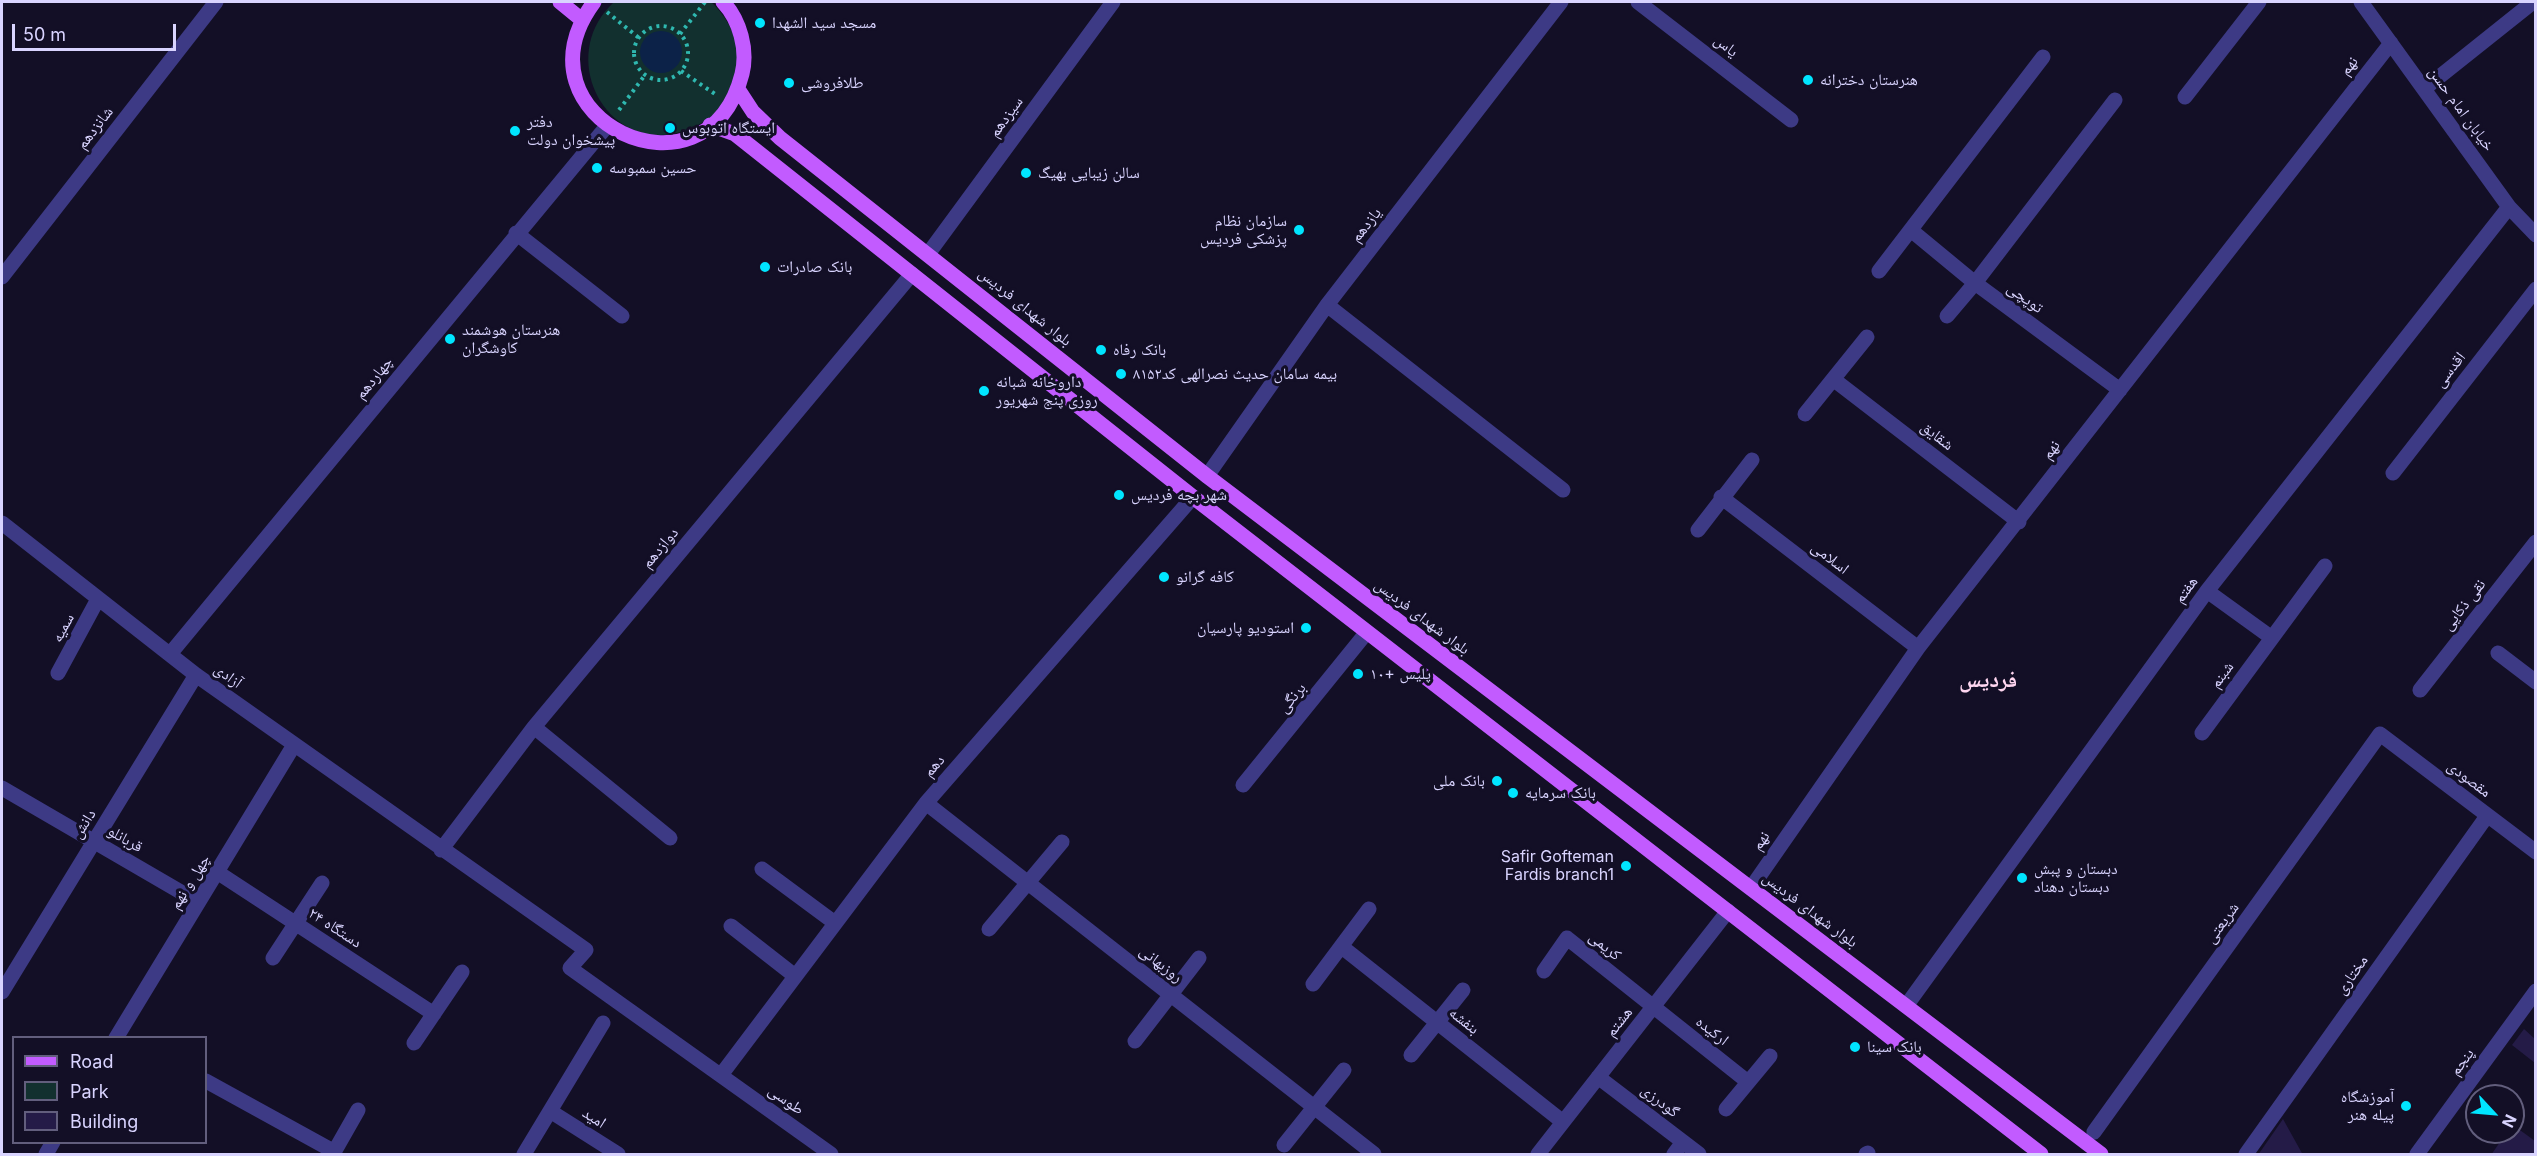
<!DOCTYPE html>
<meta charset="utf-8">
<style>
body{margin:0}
#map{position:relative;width:2537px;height:1156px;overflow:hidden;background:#130f26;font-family:Inter,sans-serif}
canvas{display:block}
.frame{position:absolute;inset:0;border:3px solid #d9d4ff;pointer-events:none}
.legend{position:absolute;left:12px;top:1036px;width:195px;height:108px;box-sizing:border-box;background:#130f26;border:2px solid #625e7d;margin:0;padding:8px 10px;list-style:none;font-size:18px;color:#d9d4ff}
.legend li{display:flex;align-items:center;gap:12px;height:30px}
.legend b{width:30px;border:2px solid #625e7d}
.north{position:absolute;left:2465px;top:1084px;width:60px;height:60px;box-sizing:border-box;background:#130f26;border:2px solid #625e7d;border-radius:50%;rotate:116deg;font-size:16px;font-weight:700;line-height:24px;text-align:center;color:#d9d4ff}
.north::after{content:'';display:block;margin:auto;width:21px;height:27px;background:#00e5ff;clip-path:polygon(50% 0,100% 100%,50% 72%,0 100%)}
.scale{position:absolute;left:12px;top:24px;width:164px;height:27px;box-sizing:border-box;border:3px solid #d9d4ff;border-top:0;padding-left:8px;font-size:18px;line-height:21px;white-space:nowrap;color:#d9d4ff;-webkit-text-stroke:4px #130f26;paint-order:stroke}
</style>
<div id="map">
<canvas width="2537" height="1156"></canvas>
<div class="frame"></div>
<ul class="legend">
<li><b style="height:8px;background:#c25bff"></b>Road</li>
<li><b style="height:16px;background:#12302f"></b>Park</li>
<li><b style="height:16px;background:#241b47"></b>Building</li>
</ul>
<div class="north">N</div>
<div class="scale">50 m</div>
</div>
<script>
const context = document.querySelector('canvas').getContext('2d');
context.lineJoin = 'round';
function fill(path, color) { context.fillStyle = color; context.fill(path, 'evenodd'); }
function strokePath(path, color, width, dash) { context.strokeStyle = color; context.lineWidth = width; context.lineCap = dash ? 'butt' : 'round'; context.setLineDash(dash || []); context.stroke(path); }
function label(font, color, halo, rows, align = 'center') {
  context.font = font + ' Inter,"Noto Naskh Arabic",sans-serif'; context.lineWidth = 6; context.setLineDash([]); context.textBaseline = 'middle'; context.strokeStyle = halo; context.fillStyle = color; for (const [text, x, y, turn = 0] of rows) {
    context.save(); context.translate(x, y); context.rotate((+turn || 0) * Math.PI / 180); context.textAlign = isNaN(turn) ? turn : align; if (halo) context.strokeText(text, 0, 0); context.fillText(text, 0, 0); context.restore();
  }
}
fill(new Path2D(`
 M 614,2 L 711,2 C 730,19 745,50 735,76 C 732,84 729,94 725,101 C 717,114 703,124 689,129 C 610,161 553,58 614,2 Z`), '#12302f');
fill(new Path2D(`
 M640 52a21 21 0 1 1 42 0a21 21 0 1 1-42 0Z`), '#0c2248');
fill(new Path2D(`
 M 2524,1029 L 2535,1039 L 2535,1063 L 2512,1045 Z
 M 2283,1119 L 2303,1155 L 2258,1155 Z
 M 2513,1125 L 2535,1141 L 2535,1155 L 2491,1155 L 2507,1132 L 2513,1132 Z`), '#241b47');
strokePath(new Path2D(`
 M 607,12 L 639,38
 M634 53a27 27 0 1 1 54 0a27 27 0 1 1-54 0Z
 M 680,34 L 705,2
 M 681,71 L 715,94
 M 619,110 L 645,75`), '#2fb8b0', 4, [3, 4.5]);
strokePath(new Path2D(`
 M 1638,2 L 1791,120
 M 2361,2 L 2509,207 L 2536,235
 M 2424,89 L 2533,2
 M 2185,97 L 2259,2
 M 1912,231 L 1975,283 L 2120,390
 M 516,233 L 622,316
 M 928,254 L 1113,2
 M 1879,271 L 2043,57
 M 2,277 L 216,2
 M 1327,305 L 1563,490
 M 1947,316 L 1975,283 L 2115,100
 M 1833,379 L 2019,522
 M 1805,414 L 1867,337
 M 2393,473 L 2536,289
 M 1207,476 L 1327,305 L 1561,2
 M 1721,497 L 1918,648
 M 2,523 L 196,675 L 586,950 L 570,968 L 831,1154
 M 1698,530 L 1752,460
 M 2207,591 L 2272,638
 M 2498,653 L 2536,682
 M 170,654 L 607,126
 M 58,673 L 98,599
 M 2420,690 L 2536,542
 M 534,727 L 670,838
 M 2202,733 L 2325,566
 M 1243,785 L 1367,632
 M 2,788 L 198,902
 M 926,803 L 1374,1154
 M 441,850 L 534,727 L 912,274
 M 762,869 L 835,923
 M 217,872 L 434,1014
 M 1751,888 L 1918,648 L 2391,43
 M 731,926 L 795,976
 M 989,929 L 1062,842
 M 1342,947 L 1563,1122
 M 273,958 L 322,883
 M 1544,971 L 1567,938 L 1748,1082
 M 1313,984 L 1369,909
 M 2,992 L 196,675
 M 1906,1006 L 2207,591 L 2509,207
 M 116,1038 L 294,745
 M 1135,1041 L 1199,958
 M 414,1043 L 462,972
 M 1411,1055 L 1463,990
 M 721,1075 L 926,803 L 1193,497
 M 1598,1077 L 1699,1154
 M 206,1081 L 335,1152
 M 1726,1109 L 1770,1056
 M 550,1111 L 618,1154
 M 2094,1132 L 2380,734 L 2536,852
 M 1284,1145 L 1344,1070
 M 46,1154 L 53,1142
 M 333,1154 L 358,1110
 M 524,1154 L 603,1023
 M 1538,1154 L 1728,911
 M 1674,1154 L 1683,1142
 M 1866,1154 L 1868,1153
 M 2246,1154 L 2487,816
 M 2417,1154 L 2536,991`), '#3d3a85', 15);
strokePath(new Path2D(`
 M 560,2 L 582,20
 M 594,2 C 508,118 707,212 742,74 C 748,50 740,20 723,2
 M 738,89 L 753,112 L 780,138 L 1207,476 L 2101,1154
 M 710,125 L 735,134 L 1193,497 L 2041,1154`), '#c25bff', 15);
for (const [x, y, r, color] of [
 [760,23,6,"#00e5ff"],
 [1808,80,6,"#00e5ff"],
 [789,83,6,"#00e5ff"],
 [670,128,6,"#00e5ff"],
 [515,131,6,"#00e5ff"],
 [597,168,6,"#00e5ff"],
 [1026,173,6,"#00e5ff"],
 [1299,230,6,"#00e5ff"],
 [765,267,6,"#00e5ff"],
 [450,339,6,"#00e5ff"],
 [1101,350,6,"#00e5ff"],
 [1121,374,6,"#00e5ff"],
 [984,391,6,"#00e5ff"],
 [1119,495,6,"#00e5ff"],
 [1164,577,6,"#00e5ff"],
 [1306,628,6,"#00e5ff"],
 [1358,674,6,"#00e5ff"],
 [1497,781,6,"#00e5ff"],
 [1513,793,6,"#00e5ff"],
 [1626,866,6,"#00e5ff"],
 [2022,878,6,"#00e5ff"],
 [1855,1047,6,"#00e5ff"],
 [2406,1106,6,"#00e5ff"]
]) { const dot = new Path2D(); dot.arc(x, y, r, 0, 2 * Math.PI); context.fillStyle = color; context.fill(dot); strokePath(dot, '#130f26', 2); }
label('16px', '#d9d4ff', '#130f26', [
 ["مسجد سید الشهدا",772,23],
 ["هنرستان دخترانه",1820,80],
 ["طلافروشی",801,83],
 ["دفتر",527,122],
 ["پیشخوان دولت",527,140],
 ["ایستگاه اتوبوس",682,128],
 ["حسین سمبوسه",609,168],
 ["سالن زیبایی بهیگ",1038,173],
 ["سازمان نظام",1287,221,"right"],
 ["پزشکی فردیس",1287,239,"right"],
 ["بانک صادرات",777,267],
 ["هنرستان هوشمند",462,330],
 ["کاوشگران",462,348],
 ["بانک رفاه",1113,350],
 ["بیمه سامان حدیث نصرالهی کد۸۱۵۲",1133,374],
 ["داروخانه شبانه",996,382],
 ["روزی پنج شهریور",996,400],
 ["شهر بچه فردیس",1131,495],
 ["کافه گرانو",1176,577],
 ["استودیو پارسیان",1294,628,"right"],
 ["پلیس +۱۰",1370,674],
 ["بانک ملی",1485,781,"right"],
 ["بانک سرمایه",1525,793],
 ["Safir Gofteman",1614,857,"right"],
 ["Fardis branch1",1614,875,"right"],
 ["دبستان و پبش",2034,869],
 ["دبستان دهناد",2034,887],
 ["بانک سینا",1867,1047],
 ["آموزشگاه",2394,1097,"right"],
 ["پیله هنر",2394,1115,"right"]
], 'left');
label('16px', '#d9d4ff', '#130f26', [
 ["یاس",1726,46,38],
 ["نهم",2349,66,-52],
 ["خیابان امام حسن",2461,109,54],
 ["سیزدهم",1006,117,-54],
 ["شانزدهم",95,128,-52],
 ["یازدهم",1366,225,-52],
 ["توپچی",2025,298,36],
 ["بلوار شهدای فردیس",1025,307,39],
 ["اقدسی",2450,370,-52],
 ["چهاردهم",374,378,-51],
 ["شقایق",1937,436,38],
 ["نهم",2051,450,-53],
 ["دوازدهم",660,548,-50],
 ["اسلامی",1830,558,38],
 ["هفتم",2186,590,-54],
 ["نقی ذکایی",2464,605,-52],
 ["بلوار شهدای فردیس",1422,617,37],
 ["سمیه",63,628,-62],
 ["شبنم",2222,675,-54],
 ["آزادی",228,676,36],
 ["برنگی",1292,698,-50],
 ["دهم",934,766,-49],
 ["مقصودی",2469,779,37],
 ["دانش",84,824,-58],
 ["قربانلو",125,839,30],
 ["نهم",1761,841,-55],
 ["چهل و نهم",190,882,-58],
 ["بلوار شهدای فردیس",1810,910,37],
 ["شریعتی",2222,923,-54],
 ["۲۴ دستگاه",335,928,33],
 ["کریمی",1605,946,39],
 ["روزبهانی",1161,964,38],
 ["مختاری",2352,975,-55],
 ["بنفشه",1464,1021,38],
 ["هشتم",1619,1022,-52],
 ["ارکیده",1712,1031,38],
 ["پنجم",2462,1062,-54],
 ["طوسی",786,1100,36],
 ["گودرزی",1660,1101,38],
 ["امید",594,1118,33]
]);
label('bold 22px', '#ffd6f0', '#130f26', [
 ["فردیس",1988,680]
]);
</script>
